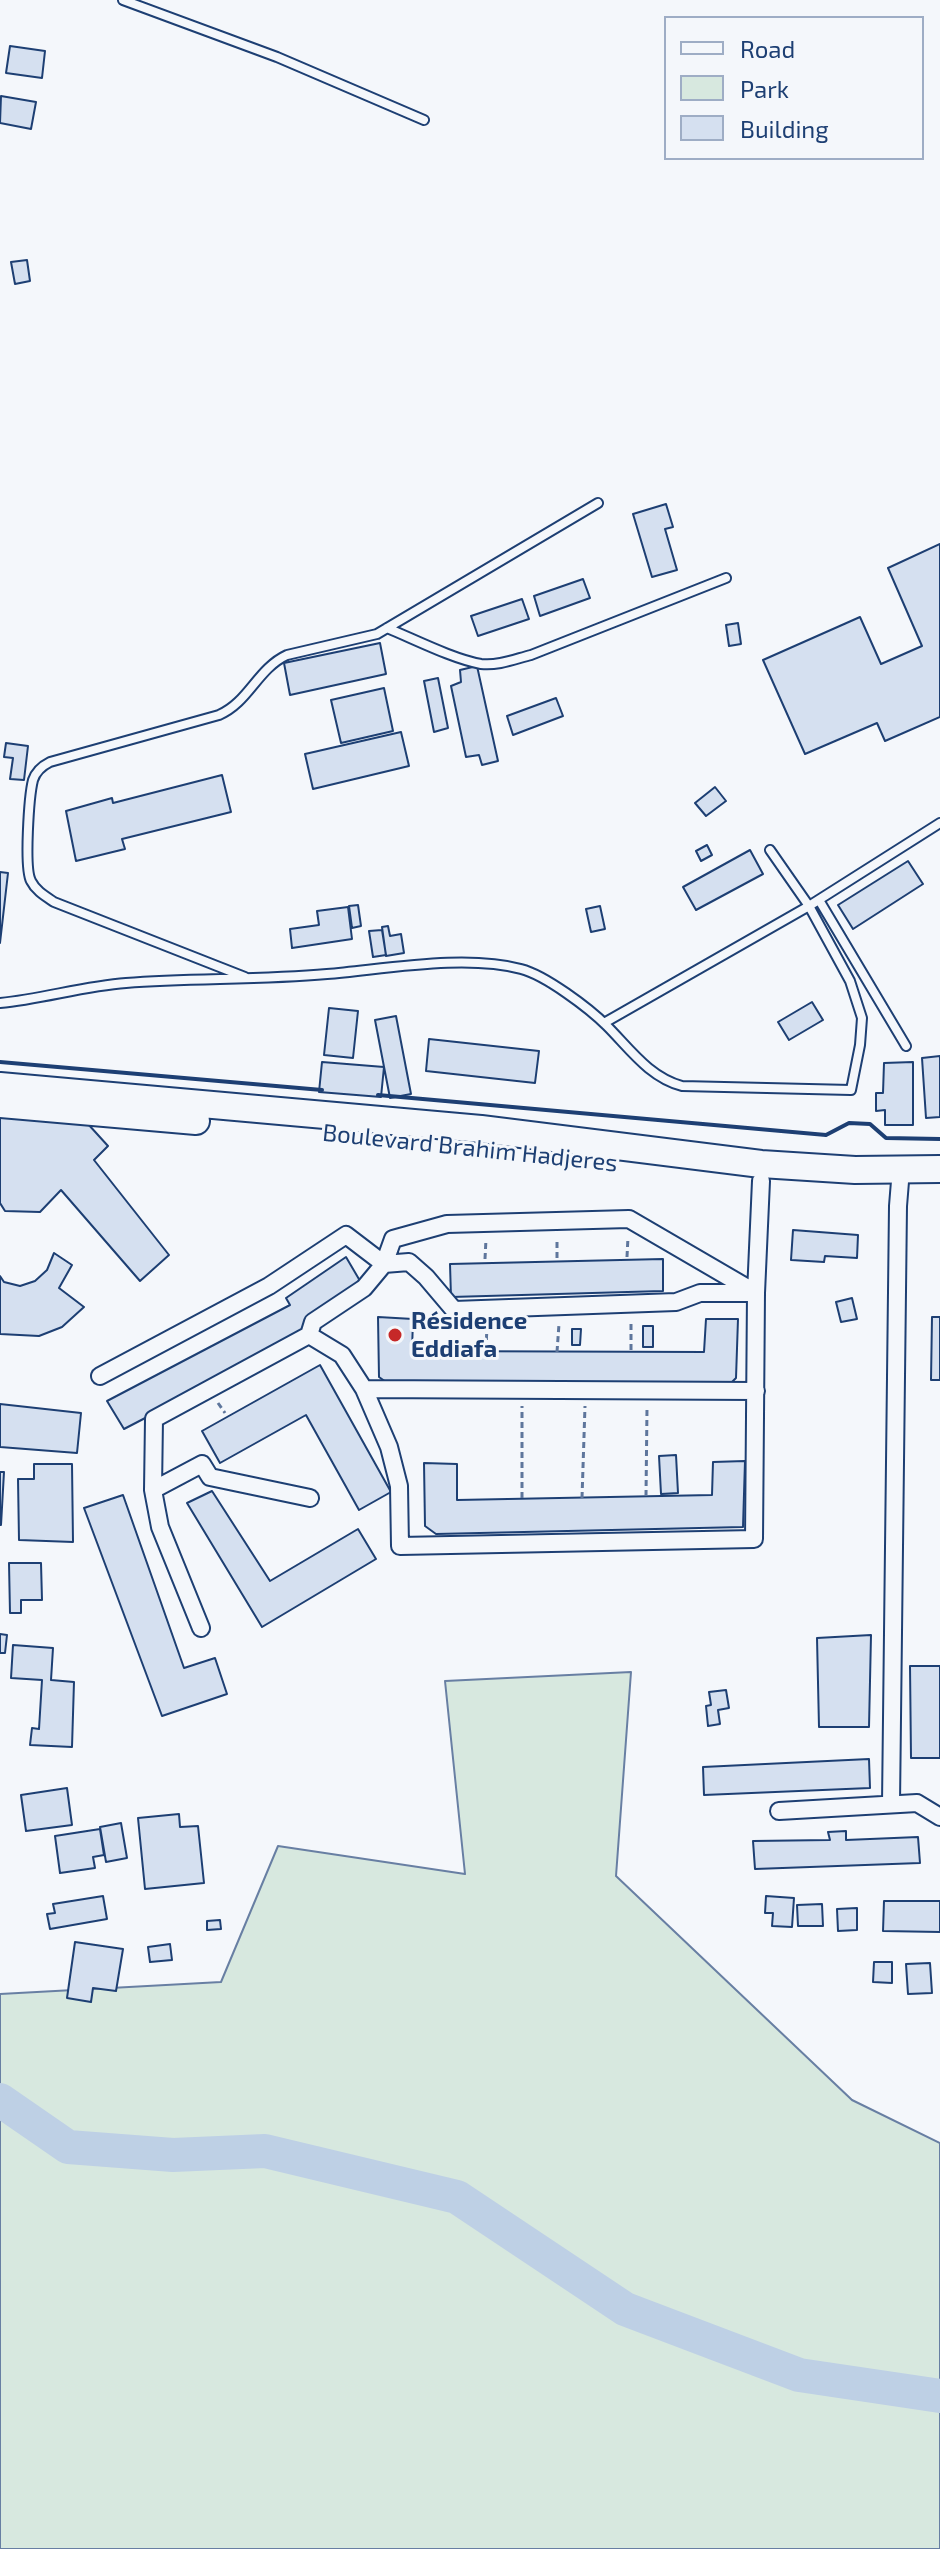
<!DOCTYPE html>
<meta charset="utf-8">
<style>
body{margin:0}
#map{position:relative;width:940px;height:2549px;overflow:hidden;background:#f4f7fb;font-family:"Exo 2",sans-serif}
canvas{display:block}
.legend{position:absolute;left:664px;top:16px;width:260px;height:144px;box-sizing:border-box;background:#f4f7fb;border:2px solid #9eadc5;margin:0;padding:10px 14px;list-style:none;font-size:24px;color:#1d3f73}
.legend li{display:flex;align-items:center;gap:16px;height:40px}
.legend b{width:40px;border:2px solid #9eadc5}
</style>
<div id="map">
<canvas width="940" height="2549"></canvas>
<ul class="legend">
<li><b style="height:10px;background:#f4f7fb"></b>Road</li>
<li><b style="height:22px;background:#d7e8df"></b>Park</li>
<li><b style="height:22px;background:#d5e0f0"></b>Building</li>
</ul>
</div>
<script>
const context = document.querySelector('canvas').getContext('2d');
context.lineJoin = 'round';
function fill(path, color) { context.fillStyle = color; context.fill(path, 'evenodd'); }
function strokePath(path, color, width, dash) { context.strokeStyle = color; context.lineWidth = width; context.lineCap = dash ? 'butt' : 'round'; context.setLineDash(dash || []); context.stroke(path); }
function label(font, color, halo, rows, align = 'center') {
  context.font = font + ' "Exo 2",sans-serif'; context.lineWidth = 6; context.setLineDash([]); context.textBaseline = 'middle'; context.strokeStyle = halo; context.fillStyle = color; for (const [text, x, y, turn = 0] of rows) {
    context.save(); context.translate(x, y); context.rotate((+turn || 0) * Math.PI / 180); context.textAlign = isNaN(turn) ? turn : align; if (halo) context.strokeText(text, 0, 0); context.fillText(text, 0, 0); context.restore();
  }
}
const green = new Path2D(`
 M 631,1672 L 616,1876 L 852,2100 L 940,2143 L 940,2549 L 0,2549 L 0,1994 L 221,1982 L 278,1846 L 465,1874 L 445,1681 Z`);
fill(green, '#d7e8df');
strokePath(green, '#687fa3', 2);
strokePath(new Path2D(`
 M 0,2100 L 68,2147 L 173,2155 L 265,2151 L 457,2197 L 625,2309 L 799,2375 L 940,2396`), '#bed0e5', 34);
const building = new Path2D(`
 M 10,46 L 45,51 L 42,78 L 6,73 Z
 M 1,96 L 36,102 L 31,129 L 0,123 Z
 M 27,260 L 30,281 L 15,284 L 11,262 Z
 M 666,504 L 673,527 L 665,529 L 677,570 L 652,577 L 633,514 Z
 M 940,544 L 940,717 L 885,741 L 877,723 L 805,754 L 763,660 L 860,617 L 881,664 L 922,646 L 888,568 Z
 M 583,579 L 590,598 L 540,616 L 534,596 Z
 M 522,599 L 529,619 L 478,636 L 471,616 Z
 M 738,623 L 741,644 L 729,646 L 726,625 Z
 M 380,643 L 386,674 L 290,695 L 284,663 Z
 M 477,666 L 498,761 L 482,765 L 479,755 L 466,757 L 451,686 L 461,682 L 460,670 Z
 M 438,678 L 448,728 L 434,732 L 424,681 Z
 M 384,688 L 393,731 L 341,743 L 331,700 Z
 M 556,698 L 563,716 L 513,735 L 507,716 Z
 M 401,732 L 409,766 L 313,789 L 305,754 Z
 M 6,743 L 28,746 L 24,780 L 10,779 L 13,758 L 4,757 Z
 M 222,775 L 231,812 L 122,839 L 125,849 L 76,861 L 66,811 L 112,798 L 113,803 Z
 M 715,787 L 726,801 L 706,816 L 695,803 Z
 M 707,845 L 712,855 L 701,861 L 696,851 Z
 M 750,850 L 763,874 L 696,910 L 683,887 Z
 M 908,861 L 923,884 L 853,929 L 838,905 Z
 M 0,872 L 8,873 L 0,943 Z
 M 358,905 L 361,926 L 352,928 L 349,906 Z
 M 600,906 L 605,929 L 591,932 L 586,909 Z
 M 348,907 L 352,939 L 292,948 L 290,929 L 319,925 L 317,911 Z
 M 388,926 L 390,936 L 401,934 L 404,953 L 386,956 L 382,927 Z
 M 382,930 L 386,955 L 373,957 L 369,931 Z
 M 812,1002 L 823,1020 L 789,1040 L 778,1022 Z
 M 329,1008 L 358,1011 L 353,1058 L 324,1055 Z
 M 396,1016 L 411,1094 L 390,1098 L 375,1020 Z
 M 429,1039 L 539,1051 L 535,1083 L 426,1071 Z
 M 940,1056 L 940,1117 L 926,1118 L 922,1058 Z
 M 322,1062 L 384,1067 L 381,1097 L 319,1092 Z
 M 913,1062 L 913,1125 L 885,1125 L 885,1110 L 876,1111 L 876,1093 L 883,1093 L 884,1063 Z
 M 0,1106 L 78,1113 L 108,1146 L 94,1160 L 169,1255 L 140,1281 L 61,1190 L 40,1212 L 5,1211 L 0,1203 Z
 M 793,1230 L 858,1235 L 857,1258 L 825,1256 L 824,1262 L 791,1260 Z
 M 54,1253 L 72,1265 L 59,1288 L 84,1307 L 62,1327 L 39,1336 L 0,1334 L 0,1276 L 4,1282 L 20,1286 L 35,1281 L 47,1270 Z
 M 346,1257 L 363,1286 L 302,1328 L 307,1334 L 124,1429 L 107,1401 L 290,1305 L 286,1298 Z
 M 663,1259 L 663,1291 L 451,1297 L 450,1264 Z
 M 852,1298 L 857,1319 L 841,1322 L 836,1302 Z
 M 378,1317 L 413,1319 L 412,1351 L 704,1352 L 706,1319 L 738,1319 L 736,1378 L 730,1384 L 386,1382 L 379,1377 Z
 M 932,1317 L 940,1317 L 940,1380 L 931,1380 Z
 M 643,1326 L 653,1326 L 653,1347 L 643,1347 Z
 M 572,1329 L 581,1329 L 580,1345 L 572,1345 Z
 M 320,1365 L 391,1492 L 359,1510 L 306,1415 L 220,1463 L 202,1431 Z
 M 0,1404 L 81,1413 L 77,1453 L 0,1447 Z
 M 676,1455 L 678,1493 L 661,1494 L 659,1456 Z
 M 745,1461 L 743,1527 L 436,1534 L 425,1526 L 424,1463 L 457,1464 L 457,1500 L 712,1495 L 713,1462 Z
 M 34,1464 L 72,1464 L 73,1542 L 19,1540 L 18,1479 L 34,1479 Z
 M 0,1472 L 4,1472 L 1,1525 L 0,1525 Z
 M 212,1491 L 270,1581 L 358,1529 L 376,1559 L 262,1627 L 187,1503 Z
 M 123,1495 L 184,1668 L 215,1658 L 227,1694 L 162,1716 L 84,1508 Z
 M 9,1563 L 41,1563 L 42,1600 L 21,1600 L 21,1613 L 10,1613 Z
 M 0,1634 L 7,1635 L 5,1653 L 0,1653 Z
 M 871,1635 L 869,1727 L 819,1727 L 817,1638 Z
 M 13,1645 L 53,1648 L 51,1680 L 74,1682 L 72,1747 L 30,1745 L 32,1728 L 39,1729 L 42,1680 L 11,1678 Z
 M 910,1666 L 940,1666 L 940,1758 L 911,1758 Z
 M 726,1690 L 729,1708 L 718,1710 L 720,1724 L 708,1726 L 706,1706 L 711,1705 L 709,1692 Z
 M 869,1759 L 870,1788 L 704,1795 L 703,1767 Z
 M 67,1788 L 72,1825 L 26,1831 L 21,1795 Z
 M 179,1814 L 180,1827 L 198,1826 L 204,1883 L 145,1889 L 138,1818 Z
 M 121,1823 L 127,1858 L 106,1862 L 100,1827 Z
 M 100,1829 L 104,1855 L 93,1857 L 95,1868 L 60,1873 L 55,1836 Z
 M 846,1831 L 846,1840 L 918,1837 L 920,1863 L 755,1869 L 753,1841 L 830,1840 L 828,1832 Z
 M 103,1896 L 107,1919 L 50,1929 L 47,1914 L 55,1913 L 53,1904 Z
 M 766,1896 L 794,1898 L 792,1927 L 772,1926 L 773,1913 L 765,1913 Z
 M 884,1901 L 940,1901 L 940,1932 L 883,1931 Z
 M 822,1904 L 823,1926 L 798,1926 L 797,1905 Z
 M 857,1908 L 857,1930 L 838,1931 L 837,1909 Z
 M 220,1920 L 221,1929 L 207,1930 L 207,1921 Z
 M 75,1942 L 123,1949 L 116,1991 L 93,1988 L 91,2002 L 67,1998 Z
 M 170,1944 L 172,1960 L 150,1962 L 148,1947 Z
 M 874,1962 L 892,1962 L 892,1983 L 873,1982 Z
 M 930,1963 L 932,1993 L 908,1994 L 906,1964 Z`);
fill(building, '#d5e0f0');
strokePath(building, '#1d3f73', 2);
const lane = new Path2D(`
 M 123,0 L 277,57 L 424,120
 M 387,628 C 414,639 453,659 481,664 C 498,666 515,659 531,655 L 726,578
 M 819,900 L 906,1046
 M 245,977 L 54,902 C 45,896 36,891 31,881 C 24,868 29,796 33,780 C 36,771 42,766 50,762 L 219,715 C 249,702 257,669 287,655 L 377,634 L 598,503
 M 0,1003 C 42,999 84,986 126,983 C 193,978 260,980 327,974 C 386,969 465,954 521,969 C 545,975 589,1008 607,1026 C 630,1049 649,1077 682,1086 L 851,1090 L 860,1045 L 862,1018 L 850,981 L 809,906 L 770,850
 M 604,1023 L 809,906 L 940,823`);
const street = new Path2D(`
 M 309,1335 L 313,1322 L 364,1288 L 384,1264 L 409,1262 L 426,1277 L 454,1310 L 676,1302 L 700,1293 L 755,1293
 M 100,1376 L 269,1286 L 346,1235 L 384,1264 L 393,1239 L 447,1224 L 629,1219 L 756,1293
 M 364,1389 L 756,1391
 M 153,1490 L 202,1464 L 210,1477 L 310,1498
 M 201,1628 L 160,1527 L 153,1490 L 154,1419 L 309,1335 L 342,1355 L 364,1389 L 389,1447 L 399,1486 L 400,1546 L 754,1539 L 756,1293 L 761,1181
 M 891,1803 L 898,1206 L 901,1169
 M 779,1811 L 917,1803 L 940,1817`);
const primary = new Path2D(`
 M 0,1086 L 481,1129 L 761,1164 L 855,1170 L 940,1169
 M 0,1104 L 196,1121`);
strokePath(lane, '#1d3f73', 12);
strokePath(street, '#1d3f73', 20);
strokePath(primary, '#1d3f73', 30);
strokePath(new Path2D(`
 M 627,1257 L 628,1237
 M 557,1258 L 557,1238
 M 485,1259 L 486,1239
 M 486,1350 L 487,1325
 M 631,1350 L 631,1322
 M 557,1352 L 559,1324
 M 218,1403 L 225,1413
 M 646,1496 L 647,1408
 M 522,1498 L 522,1406
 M 582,1498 L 585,1406`), '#5e769c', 3, [6, 4]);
strokePath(lane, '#f4f7fb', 8);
strokePath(street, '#f4f7fb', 16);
strokePath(primary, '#f4f7fb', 26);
strokePath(new Path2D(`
 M 0,1062 L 322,1090
 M 378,1095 L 826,1135 L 849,1123 L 870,1124 L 886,1138 L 940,1139`), '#1d3f73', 4);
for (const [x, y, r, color] of [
 [395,1335,8,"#c62828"]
]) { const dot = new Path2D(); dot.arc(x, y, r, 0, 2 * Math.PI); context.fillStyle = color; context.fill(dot); strokePath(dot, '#f4f7fb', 3); }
label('24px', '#1d3f73', '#f4f7fb', [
 ["Boulevard Brahim Hadjeres",470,1148,6]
]);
label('bold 24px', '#1d3f73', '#f4f7fb', [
 ["Résidence",411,1321],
 ["Eddiafa",411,1349]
], 'left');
</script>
